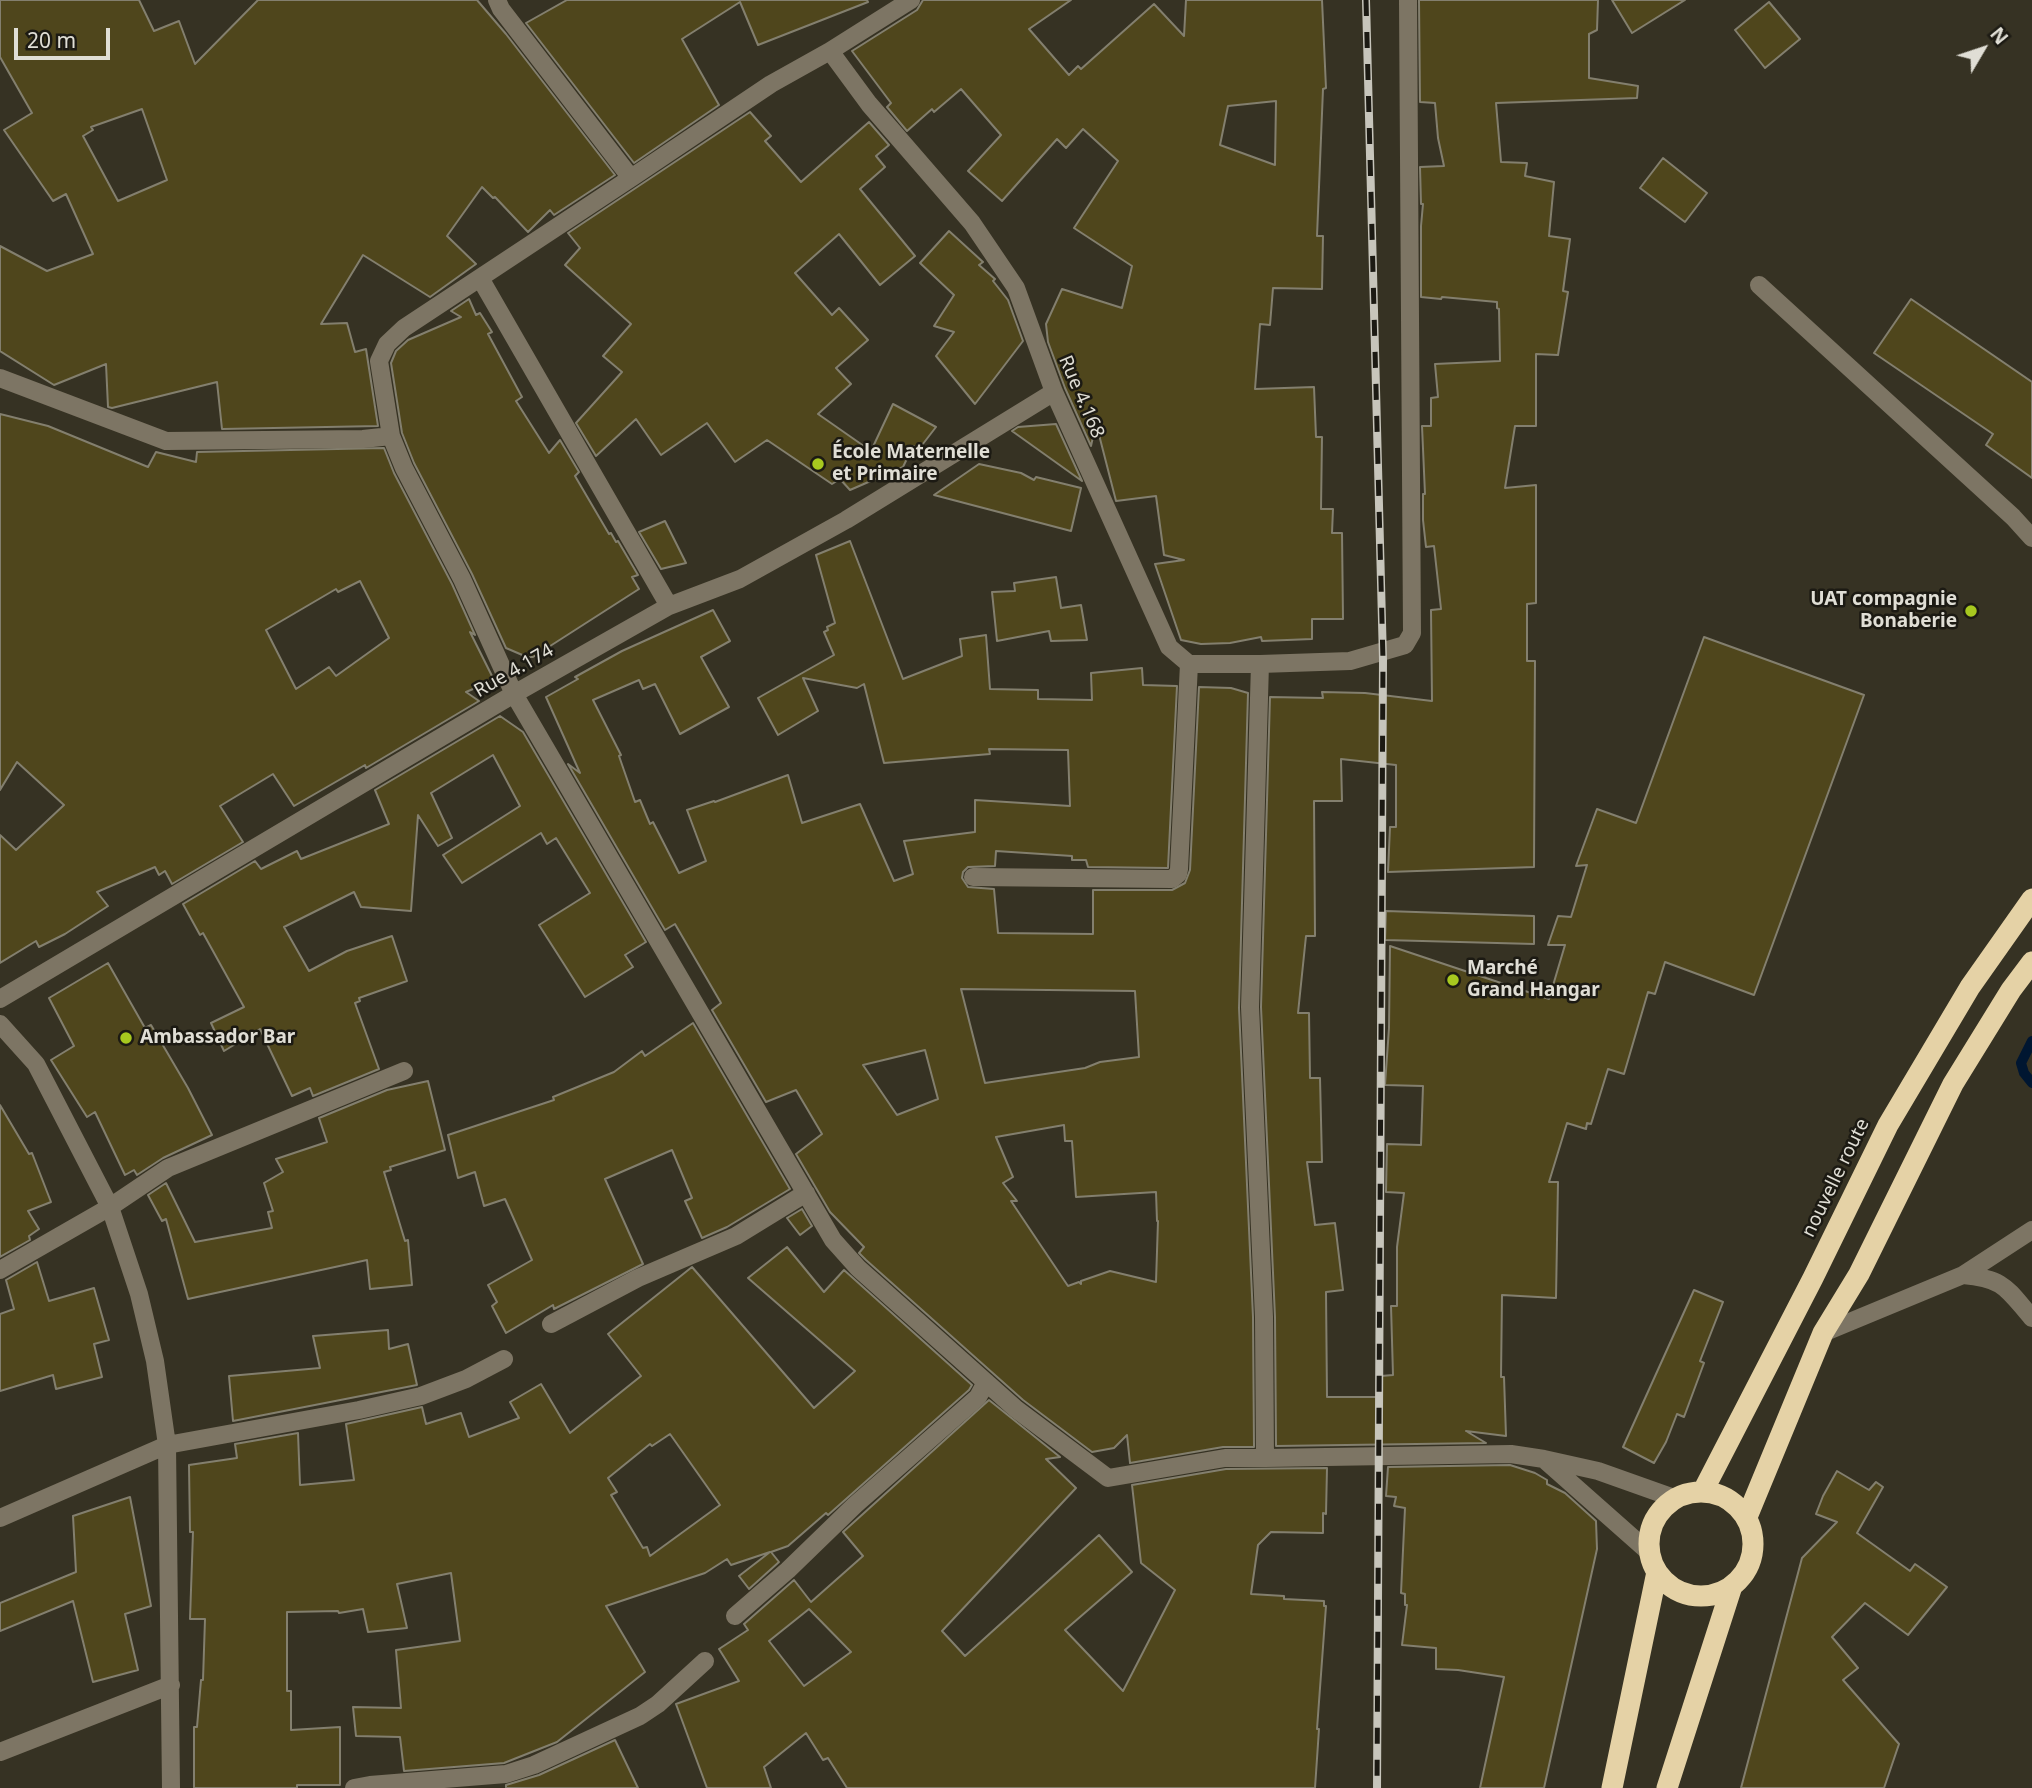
<!DOCTYPE html>
<meta charset="utf-8">
<style>
body{margin:0}
#map{position:relative;width:2032px;height:1788px;overflow:hidden;background:#363223;font-family:"Noto Sans",sans-serif}
canvas{display:block}
.north{position:absolute;left:1948px;top:14px;width:70px;height:70px;-webkit-text-stroke:5px #1c1a13;paint-order:stroke;rotate:51deg;font-size:19px;font-weight:700;line-height:28px;text-align:center;color:#e0ded5}
.north::after{content:'';display:block;margin:auto;width:24px;height:32px;background:#e0ded5;clip-path:polygon(50% 0,100% 100%,50% 72%,0 100%)}
.scale{position:absolute;left:14px;top:28px;width:96px;height:32px;box-sizing:border-box;border:4px solid #e0ded5;border-top:0;padding-left:9px;font-size:21px;line-height:24px;white-space:nowrap;color:#e0ded5;-webkit-text-stroke:5px #1c1a13;paint-order:stroke}
</style>
<div id="map">
<canvas width="2032" height="1788"></canvas>
<div class="north">N</div>
<div class="scale">20 m</div>
</div>
<script>
const context = document.querySelector('canvas').getContext('2d');
context.lineJoin = 'round';
function strokePath(path, color, width, dash) { context.strokeStyle = color; context.lineWidth = width; context.lineCap = dash ? 'butt' : 'round'; context.setLineDash(dash || []); context.stroke(path); }
function fill(path, color) { context.fillStyle = color; context.fill(path, 'evenodd'); }
function label(font, color, halo, rows, align = 'center') {
  context.font = font + ' "Noto Sans",sans-serif'; context.lineWidth = 5; context.setLineDash([]); context.textBaseline = 'middle'; context.strokeStyle = halo; context.fillStyle = color; for (const [text, x, y, turn = 0] of rows) {
    context.save(); context.translate(x, y); context.rotate((+turn || 0) * Math.PI / 180); context.textAlign = isNaN(turn) ? turn : align; if (halo) context.strokeText(text, 0, 0); context.fillText(text, 0, 0); context.restore();
  }
}
strokePath(new Path2D(`
 M 2032,1041 L 2021,1063 L 2024,1073 L 2032,1083`), '#001631', 10);
const building = new Path2D(`
 M 0,0 L 139,0 L 154,31 L 179,21 L 195,64 L 258,0 L 477,0 L 506,34 L 615,175 L 554,215 L 550,210 L 528,232 L 495,197 L 493,198 L 482,187 L 447,236 L 476,264 L 430,297 L 363,255 L 321,324 L 347,323 L 355,352 L 366,349 L 378,426 L 222,429 L 217,382 L 112,408 L 108,407 L 106,364 L 54,385 L 0,351 L 0,246 L 47,271 L 93,254 L 66,194 L 53,201 L 4,130 L 32,113 L 0,57 ZM 142,109 L 167,180 L 118,201 L 83,136 L 93,130 L 91,127 Z
 M 567,0 L 867,0 L 868,2 L 758,45 L 740,2 L 682,39 L 719,105 L 634,163 L 526,23 Z
 M 923,0 L 1071,0 L 1029,29 L 1069,75 L 1078,66 L 1081,69 L 1154,4 L 1184,36 L 1186,0 L 1322,0 L 1326,88 L 1323,89 L 1317,236 L 1323,236 L 1322,289 L 1273,288 L 1270,325 L 1260,324 L 1255,389 L 1314,387 L 1316,437 L 1322,437 L 1321,509 L 1333,509 L 1332,533 L 1342,533 L 1343,619 L 1312,619 L 1312,639 L 1262,641 L 1261,637 L 1230,643 L 1201,644 L 1181,640 L 1155,564 L 1184,560 L 1164,555 L 1156,496 L 1116,501 L 1096,423 L 1091,446 L 1065,388 L 1048,342 L 1046,324 L 1062,289 L 1122,308 L 1132,266 L 1074,228 L 1118,161 L 1083,129 L 1066,148 L 1057,139 L 1002,201 L 968,171 L 1001,135 L 961,89 L 934,112 L 932,109 L 907,131 L 887,107 L 891,103 L 852,51 L 917,10 ZM 1276,101 L 1275,165 L 1220,145 L 1228,106 Z
 M 1419,0 L 1598,0 L 1597,30 L 1589,34 L 1589,78 L 1638,86 L 1637,98 L 1496,103 L 1501,162 L 1527,163 L 1525,176 L 1554,182 L 1549,236 L 1570,239 L 1563,291 L 1568,292 L 1558,355 L 1536,354 L 1536,426 L 1515,426 L 1505,488 L 1536,485 L 1536,603 L 1527,604 L 1527,661 L 1535,661 L 1534,867 L 1388,872 L 1390,827 L 1396,827 L 1396,765 L 1341,759 L 1342,801 L 1314,801 L 1315,936 L 1306,936 L 1298,1013 L 1309,1013 L 1310,1078 L 1320,1078 L 1322,1162 L 1307,1162 L 1315,1225 L 1335,1223 L 1343,1290 L 1326,1292 L 1327,1397 L 1382,1397 L 1381,1376 L 1393,1375 L 1391,1306 L 1397,1306 L 1397,1247 L 1404,1193 L 1386,1192 L 1387,1144 L 1421,1145 L 1423,1086 L 1385,1085 L 1389,1028 L 1390,946 L 1549,999 L 1565,945 L 1548,945 L 1558,916 L 1571,917 L 1587,865 L 1576,866 L 1597,809 L 1636,823 L 1704,637 L 1864,695 L 1754,995 L 1665,962 L 1655,994 L 1648,992 L 1624,1074 L 1608,1069 L 1591,1124 L 1587,1123 L 1586,1129 L 1567,1123 L 1549,1182 L 1558,1182 L 1556,1298 L 1502,1295 L 1501,1377 L 1504,1377 L 1506,1436 L 1466,1431 L 1486,1443 L 1276,1446 L 1275,1317 L 1261,1007 L 1270,697 L 1323,698 L 1322,692 L 1365,693 L 1432,701 L 1431,610 L 1441,609 L 1434,546 L 1426,547 L 1423,520 L 1423,494 L 1425,494 L 1422,426 L 1431,426 L 1431,398 L 1438,397 L 1435,364 L 1500,361 L 1499,309 L 1497,308 L 1497,302 L 1442,297 L 1441,299 L 1421,297 L 1421,226 L 1423,204 L 1421,204 L 1420,167 L 1444,166 L 1438,138 L 1435,103 L 1420,102 Z
 M 1612,0 L 1685,0 L 1632,33 Z
 M 1769,2 L 1800,39 L 1765,68 L 1735,30 Z
 M 750,112 L 771,136 L 765,141 L 801,182 L 869,122 L 889,145 L 876,156 L 885,167 L 860,189 L 915,256 L 880,285 L 839,234 L 795,273 L 832,315 L 839,308 L 868,340 L 836,368 L 851,384 L 818,414 L 871,451 L 893,404 L 936,427 L 919,449 L 913,446 L 903,467 L 850,490 L 840,479 L 832,484 L 767,440 L 735,462 L 707,423 L 661,455 L 636,419 L 596,456 L 576,423 L 622,372 L 603,356 L 631,324 L 565,265 L 580,248 L 568,233 Z
 M 1663,158 L 1707,193 L 1685,222 L 1640,188 Z
 M 949,231 L 983,262 L 979,265 L 995,279 L 993,281 L 1008,300 L 1023,341 L 975,404 L 936,356 L 954,332 L 934,326 L 954,295 L 920,263 Z
 M 469,299 L 476,315 L 480,313 L 492,332 L 488,334 L 522,397 L 516,401 L 549,453 L 560,440 L 579,472 L 575,476 L 609,534 L 611,533 L 616,542 L 618,541 L 638,575 L 632,577 L 639,589 L 533,657 L 527,657 L 506,648 L 472,574 L 414,463 L 402,433 L 391,363 L 396,351 L 408,340 L 461,317 L 451,311 Z
 M 1911,299 L 2032,382 L 2032,478 L 1986,445 L 1993,434 L 1874,353 Z
 M 0,414 L 48,426 L 148,467 L 156,452 L 196,462 L 197,452 L 384,448 L 394,473 L 452,584 L 475,635 L 470,632 L 494,680 L 466,692 L 479,701 L 366,768 L 365,765 L 294,806 L 273,774 L 220,806 L 243,842 L 172,884 L 165,871 L 159,875 L 155,867 L 97,892 L 108,906 L 65,934 L 39,947 L 36,941 L 0,963 L 0,835 L 16,850 L 64,805 L 17,762 L 0,790 ZM 360,581 L 389,638 L 336,676 L 329,667 L 296,689 L 266,630 L 336,589 L 338,592 Z
 M 1056,424 L 1082,481 L 1012,431 L 1018,427 Z
 M 979,464 L 1021,473 L 1034,480 L 1036,477 L 1081,488 L 1071,531 L 934,495 Z
 M 665,521 L 686,563 L 661,569 L 639,532 Z
 M 850,541 L 903,679 L 962,656 L 960,639 L 986,635 L 990,689 L 1038,690 L 1038,699 L 1092,700 L 1091,673 L 1142,668 L 1143,685 L 1177,686 L 1168,868 L 1088,867 L 1086,860 L 1072,860 L 1072,856 L 996,851 L 995,866 L 968,867 L 963,872 L 962,878 L 968,887 L 994,889 L 998,933 L 1093,934 L 1093,890 L 1172,890 L 1185,883 L 1190,870 L 1199,687 L 1231,688 L 1248,693 L 1239,1008 L 1253,1317 L 1254,1447 L 1223,1447 L 1130,1463 L 1127,1435 L 1114,1448 L 1092,1452 L 1023,1400 L 866,1260 L 859,1253 L 864,1247 L 830,1212 L 796,1154 L 822,1134 L 796,1090 L 766,1102 L 712,1010 L 721,1003 L 675,924 L 665,930 L 568,764 L 580,773 L 546,697 L 578,679 L 575,677 L 622,651 L 713,610 L 730,641 L 701,657 L 729,707 L 680,734 L 655,684 L 643,689 L 639,680 L 593,700 L 621,755 L 619,756 L 635,802 L 640,800 L 650,824 L 653,822 L 679,873 L 706,861 L 687,810 L 714,801 L 715,802 L 788,775 L 802,823 L 860,804 L 894,881 L 913,874 L 904,841 L 975,832 L 975,800 L 1070,806 L 1068,750 L 989,749 L 990,754 L 884,763 L 864,684 L 857,688 L 803,678 L 818,711 L 778,735 L 758,698 L 834,655 L 824,632 L 828,630 L 827,627 L 835,623 L 816,555 ZM 961,989 L 1135,991 L 1139,1057 L 1100,1062 L 1085,1068 L 985,1083 ZM 925,1050 L 938,1099 L 897,1115 L 863,1065 ZM 1064,1125 L 1065,1141 L 1072,1141 L 1076,1197 L 1156,1192 L 1157,1221 L 1158,1221 L 1156,1282 L 1110,1271 L 1081,1281 L 1081,1284 L 1079,1282 L 1068,1286 L 1011,1201 L 1017,1201 L 1003,1183 L 1013,1177 L 996,1137 Z
 M 1056,577 L 1061,608 L 1081,605 L 1087,640 L 1051,641 L 1049,631 L 997,641 L 992,592 L 1015,591 L 1014,583 Z
 M 500,716 L 523,732 L 646,942 L 625,955 L 633,967 L 585,997 L 539,925 L 590,893 L 556,838 L 547,844 L 541,833 L 462,883 L 443,855 L 520,806 L 493,755 L 431,793 L 452,838 L 438,846 L 418,815 L 411,911 L 361,907 L 354,892 L 284,927 L 309,971 L 347,951 L 392,936 L 407,981 L 359,998 L 360,1001 L 355,1003 L 379,1069 L 313,1096 L 310,1088 L 292,1096 L 260,1029 L 224,1051 L 211,1023 L 244,1007 L 203,933 L 200,935 L 183,904 L 255,861 L 261,869 L 297,851 L 301,859 L 389,824 L 375,790 Z
 M 1386,911 L 1534,916 L 1534,944 L 1385,940 Z
 M 108,963 L 145,1028 L 151,1025 L 188,1088 L 212,1135 L 163,1158 L 137,1175 L 134,1170 L 125,1175 L 95,1112 L 87,1117 L 51,1060 L 74,1046 L 49,998 Z
 M 693,1023 L 790,1189 L 727,1227 L 702,1238 L 685,1201 L 692,1198 L 672,1150 L 605,1179 L 643,1264 L 554,1309 L 553,1305 L 506,1333 L 492,1306 L 497,1302 L 488,1285 L 532,1260 L 505,1199 L 484,1206 L 475,1172 L 458,1178 L 448,1135 L 554,1100 L 553,1097 L 614,1072 L 642,1051 L 645,1056 Z
 M 428,1081 L 445,1150 L 390,1167 L 391,1170 L 384,1172 L 405,1241 L 408,1240 L 412,1285 L 370,1289 L 367,1260 L 188,1299 L 166,1219 L 162,1221 L 148,1195 L 166,1183 L 195,1242 L 272,1228 L 268,1212 L 273,1211 L 264,1183 L 283,1172 L 276,1159 L 327,1142 L 319,1118 L 387,1090 Z
 M 0,1105 L 29,1154 L 32,1153 L 51,1202 L 28,1211 L 39,1229 L 29,1236 L 30,1240 L 0,1257 Z
 M 802,1209 L 812,1226 L 800,1235 L 787,1218 Z
 M 787,1247 L 824,1292 L 844,1270 L 972,1385 L 969,1390 L 828,1515 L 826,1513 L 788,1546 L 771,1552 L 779,1562 L 749,1589 L 739,1576 L 770,1552 L 731,1565 L 727,1559 L 705,1573 L 606,1606 L 645,1672 L 557,1742 L 504,1763 L 404,1771 L 400,1737 L 356,1736 L 353,1707 L 401,1708 L 396,1650 L 460,1641 L 451,1573 L 397,1584 L 407,1628 L 368,1632 L 363,1609 L 339,1613 L 338,1611 L 287,1612 L 287,1691 L 291,1691 L 291,1730 L 340,1727 L 340,1785 L 297,1785 L 297,1788 L 194,1788 L 194,1727 L 197,1727 L 201,1680 L 203,1680 L 205,1619 L 190,1619 L 193,1532 L 190,1532 L 189,1465 L 237,1458 L 235,1444 L 298,1433 L 300,1485 L 354,1480 L 346,1424 L 422,1407 L 426,1424 L 461,1413 L 469,1437 L 519,1418 L 510,1402 L 541,1384 L 570,1433 L 641,1376 L 608,1334 L 692,1267 L 814,1408 L 855,1371 L 748,1278 ZM 670,1434 L 720,1505 L 650,1556 L 647,1547 L 643,1548 L 611,1495 L 617,1492 L 608,1478 L 650,1444 L 652,1446 Z
 M 37,1262 L 49,1301 L 94,1288 L 109,1340 L 94,1344 L 102,1377 L 56,1389 L 53,1375 L 0,1391 L 0,1314 L 14,1309 L 6,1280 Z
 M 1694,1290 L 1723,1302 L 1700,1361 L 1704,1363 L 1684,1417 L 1677,1414 L 1666,1442 L 1654,1463 L 1623,1447 Z
 M 388,1330 L 389,1349 L 408,1344 L 417,1385 L 233,1421 L 229,1376 L 320,1368 L 313,1336 Z
 M 989,1400 L 1060,1457 L 1046,1459 L 1076,1488 L 942,1631 L 965,1656 L 1099,1535 L 1132,1572 L 1065,1630 L 1123,1691 L 1175,1590 L 1141,1563 L 1132,1485 L 1226,1469 L 1327,1468 L 1326,1514 L 1323,1513 L 1323,1533 L 1271,1532 L 1258,1545 L 1251,1594 L 1284,1596 L 1284,1599 L 1324,1601 L 1324,1606 L 1326,1606 L 1317,1729 L 1319,1729 L 1315,1788 L 847,1788 L 828,1758 L 823,1760 L 806,1733 L 764,1767 L 771,1788 L 707,1788 L 676,1704 L 739,1681 L 719,1649 L 748,1630 L 744,1624 L 794,1580 L 811,1602 L 863,1556 L 843,1532 ZM 809,1609 L 851,1652 L 804,1686 L 769,1641 Z
 M 1510,1465 L 1535,1473 L 1547,1480 L 1547,1484 L 1565,1493 L 1596,1521 L 1597,1549 L 1544,1788 L 1480,1788 L 1504,1677 L 1458,1670 L 1436,1669 L 1436,1648 L 1402,1645 L 1407,1605 L 1405,1605 L 1405,1594 L 1401,1593 L 1405,1508 L 1394,1506 L 1396,1497 L 1386,1496 L 1388,1467 Z
 M 1837,1471 L 1869,1490 L 1876,1482 L 1883,1487 L 1857,1533 L 1910,1571 L 1915,1564 L 1947,1587 L 1908,1635 L 1865,1603 L 1832,1637 L 1858,1668 L 1843,1680 L 1899,1744 L 1884,1788 L 1741,1788 L 1802,1558 L 1837,1522 L 1816,1514 L 1823,1496 Z
 M 130,1497 L 151,1606 L 125,1614 L 138,1670 L 93,1682 L 73,1601 L 0,1631 L 0,1603 L 76,1572 L 73,1516 Z
 M 615,1740 L 638,1788 L 506,1788 L 506,1785 L 539,1775 Z`);
fill(building, '#4f461c');
strokePath(building, '#837f6e', 2);
strokePath(new Path2D(`
 M 497,0 L 501,9 L 631,178 L 771,84 L 830,51
 M 911,0 L 830,51 L 869,104 L 972,223 L 1016,288 L 1054,392 L 1169,647 L 1189,664 L 1260,664 L 1350,661 L 1405,645 L 1412,633 L 1408,0
 M 480,278 L 669,606
 M 1759,285 L 2013,517 L 2032,538
 M 0,378 L 166,441 L 363,439 L 391,436 L 404,468 L 462,579 L 514,694 L 833,1240 L 858,1268 L 1016,1409 L 1108,1478 L 1225,1458 L 1265,1458 L 1264,1317 L 1250,1007 L 1260,664
 M 391,436 L 379,361 L 387,344 L 404,328 L 631,178
 M 973,877 L 1172,879 L 1178,874 L 1179,869 L 1189,664
 M 0,999 L 514,694 L 669,606 L 740,579 L 846,520 L 1054,392
 M 0,1024 L 36,1064 L 110,1207 L 139,1294 L 155,1361 L 167,1445 L 171,1788
 M 0,1270 L 110,1207 L 168,1168 L 404,1071
 M 1963,1275 L 2032,1230
 M 551,1324 L 638,1278 L 736,1236 L 806,1193
 M 1823,1333 L 1963,1275 C 2005,1279 2006,1288 2032,1318
 M 1265,1458 L 1511,1454 L 1544,1459 L 1598,1471 L 1674,1498
 M 1546,1461 L 1650,1553
 M 0,1518 L 167,1445 L 359,1410 L 421,1396 L 466,1379 L 504,1359
 M 735,1616 L 788,1570 L 855,1505 L 978,1397 L 986,1382
 M 0,1752 L 171,1685
 M 354,1788 L 370,1785 L 506,1774 L 534,1765 L 640,1716 L 658,1704 L 705,1661`), '#7d7564', 18);
strokePath(new Path2D(`
 M 1703,1491 L 1813,1278 L 1888,1125 L 1970,987 L 2032,899
 M1649 1544a52 52 0 1 1 104 0a52 52 0 1 1-104 0Z
 M 1747,1517 L 1823,1333 L 1859,1274 L 1953,1084 L 2011,990 L 2032,962
 M 1612,1788 L 1657,1572
 M 1667,1788 L 1732,1586`), '#e5d2a6', 21);
const rail = new Path2D(`
 M 1366,0 L 1383,660 L 1377,1788`);
strokePath(rail, '#c7c5bb', 8);
strokePath(rail, '#1c1a13', 5, [16]);
for (const [x, y, r, color] of [
 [818,464,7,"#a7c81f"],
 [1971,611,7,"#a7c81f"],
 [1453,980,7,"#a7c81f"],
 [126,1038,7,"#a7c81f"]
]) { const dot = new Path2D(); dot.arc(x, y, r, 0, 2 * Math.PI); context.fillStyle = color; context.fill(dot); strokePath(dot, '#1c1a13', 2.5); }
label('19px', '#e0ded5', '#1c1a13', [
 ["Rue 4.168",1081,397,67],
 ["Rue 4.174",514,671,-30],
 ["nouvelle route",1836,1178,-64]
]);
label('bold 19px', '#e0ded5', '#1c1a13', [
 ["École Maternelle",832,453],
 ["et Primaire",832,475],
 ["UAT compagnie",1957,600,"right"],
 ["Bonaberie",1957,622,"right"],
 ["Marché",1467,969],
 ["Grand Hangar",1467,991],
 ["Ambassador Bar",140,1038]
], 'left');
</script>
